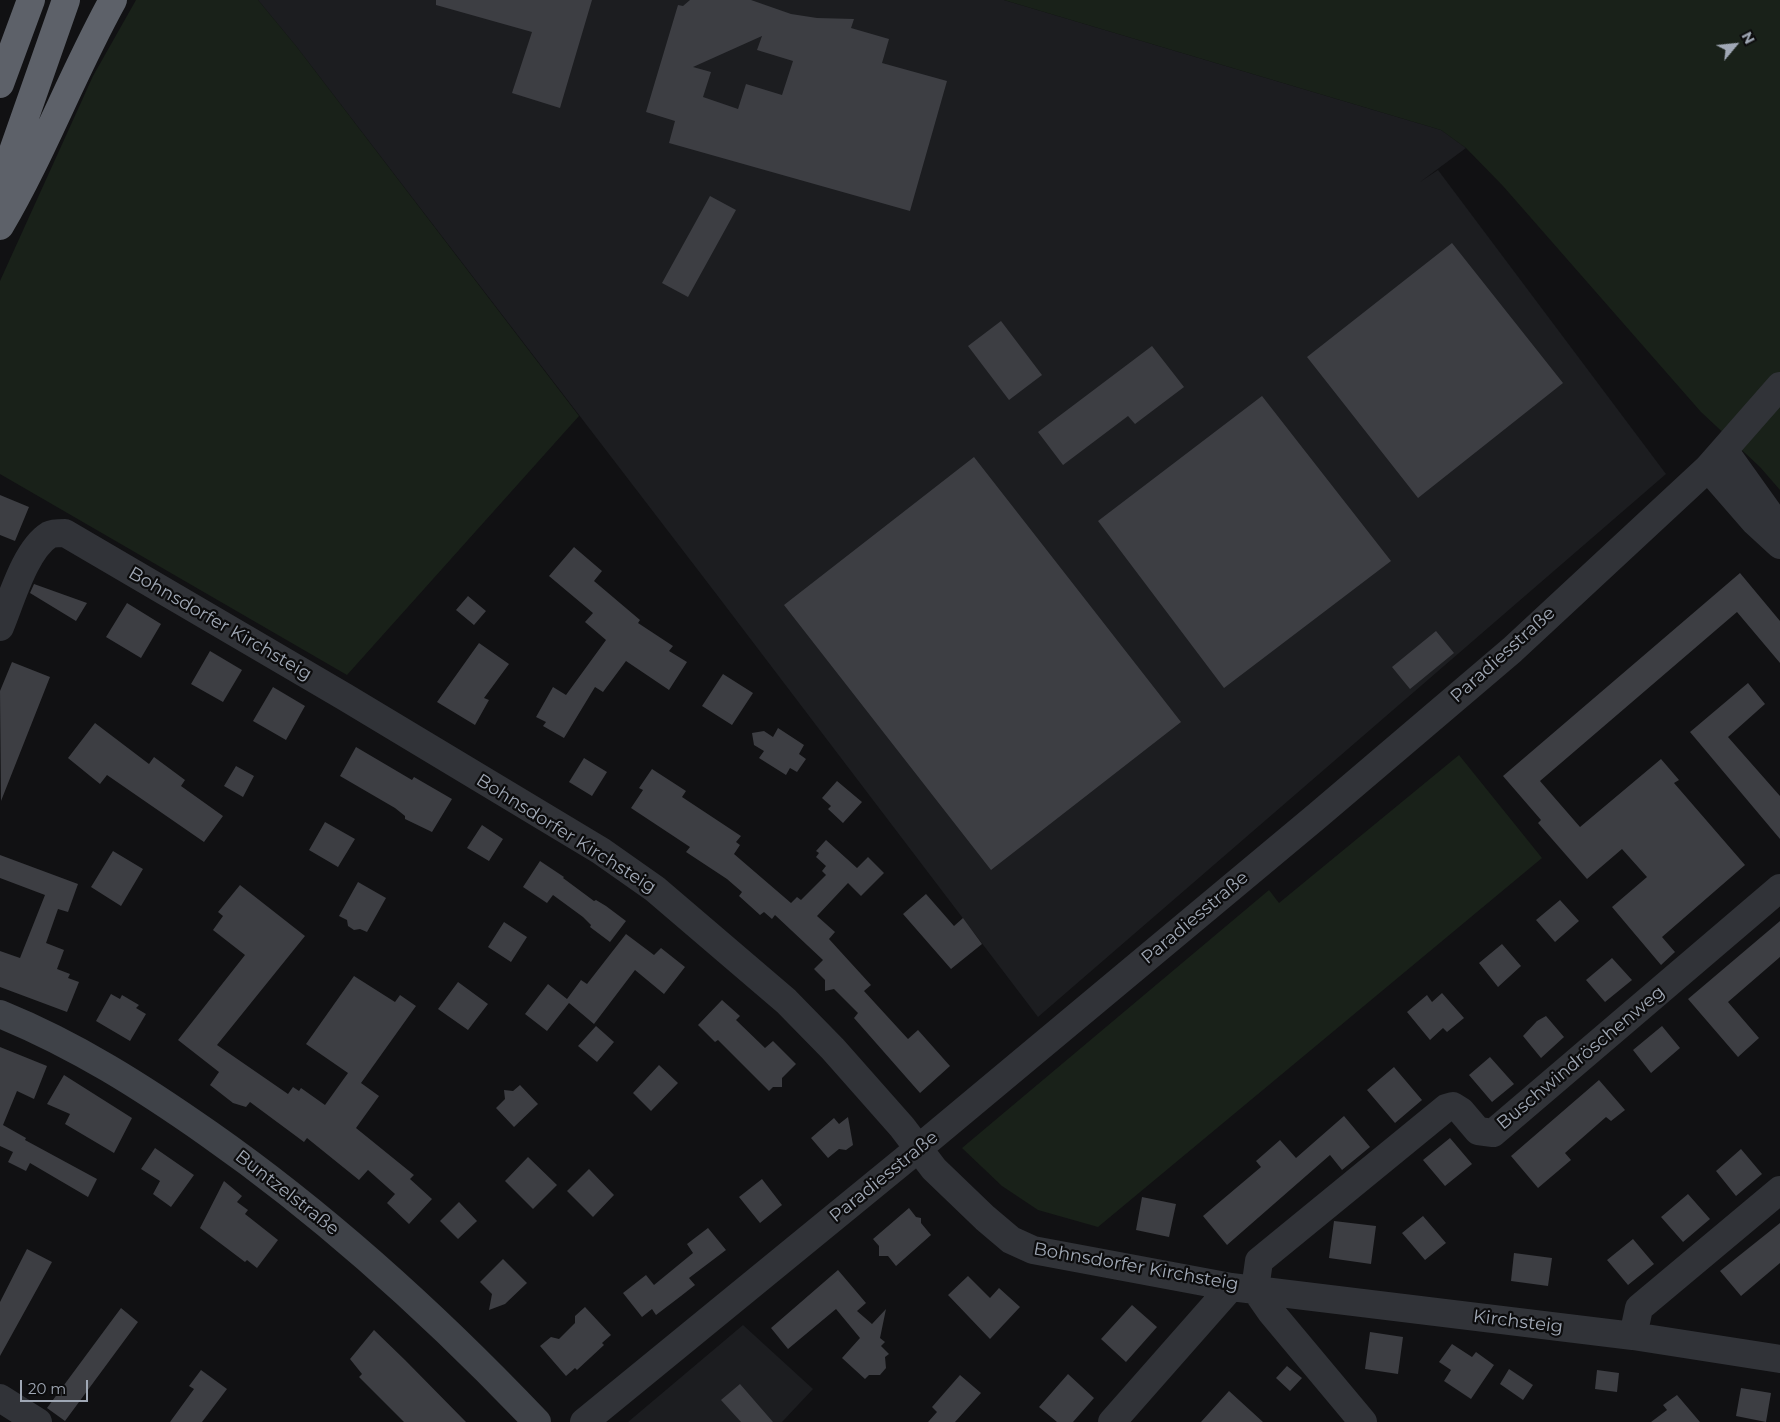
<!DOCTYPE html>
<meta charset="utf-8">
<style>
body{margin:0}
#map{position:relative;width:1780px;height:1422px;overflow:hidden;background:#111113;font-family:Montserrat,sans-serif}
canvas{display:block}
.north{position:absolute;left:1710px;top:20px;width:50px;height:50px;-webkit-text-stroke:4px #0c0c0d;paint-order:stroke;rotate:62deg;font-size:14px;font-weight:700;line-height:20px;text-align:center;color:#a0a8b5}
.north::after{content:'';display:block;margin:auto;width:18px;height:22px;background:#a0a8b5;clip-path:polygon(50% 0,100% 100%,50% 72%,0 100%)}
.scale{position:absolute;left:20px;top:1380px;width:68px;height:22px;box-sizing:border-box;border:2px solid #a0a8b5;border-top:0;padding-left:6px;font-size:15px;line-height:18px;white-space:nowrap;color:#a0a8b5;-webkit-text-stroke:4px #0c0c0d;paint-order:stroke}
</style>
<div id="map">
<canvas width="1780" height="1422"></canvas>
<div class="north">N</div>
<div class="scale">20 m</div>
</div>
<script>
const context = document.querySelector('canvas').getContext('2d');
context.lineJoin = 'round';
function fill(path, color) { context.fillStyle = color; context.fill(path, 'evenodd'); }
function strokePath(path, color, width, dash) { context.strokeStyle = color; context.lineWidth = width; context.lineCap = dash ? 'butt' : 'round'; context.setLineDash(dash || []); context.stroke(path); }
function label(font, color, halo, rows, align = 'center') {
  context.font = font + ' Montserrat,sans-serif'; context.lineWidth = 4.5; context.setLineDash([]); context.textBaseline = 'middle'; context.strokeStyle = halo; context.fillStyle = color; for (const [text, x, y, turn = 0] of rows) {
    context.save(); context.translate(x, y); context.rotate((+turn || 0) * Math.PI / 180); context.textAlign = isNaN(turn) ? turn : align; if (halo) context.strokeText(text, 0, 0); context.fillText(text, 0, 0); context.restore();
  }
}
fill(new Path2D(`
 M 258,0 L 1004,0 L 1441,130 L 1466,148 L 1420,182 L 1438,170 L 1666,474 L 1038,1017 L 714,591 L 296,46 Z
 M 743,1325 L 813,1389 L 782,1422 L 628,1422 Z`), '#1c1d20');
fill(new Path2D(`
 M 136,0 L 258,0 L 296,46 L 579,416 L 347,675 L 0,474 L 0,281 L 93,76 Z
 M 1004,0 L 1780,0 L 1780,490 L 1760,467 L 1701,412 L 1503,186 L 1466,148 L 1441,130 Z
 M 1459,755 L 1542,858 L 1098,1227 L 1038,1210 L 1002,1186 L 962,1148 L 1269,890 L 1279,903 Z`), '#192119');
fill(new Path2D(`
 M 436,0 L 592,0 L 560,108 L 512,93 L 532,32 L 436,5 Z
 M 690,0 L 751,0 L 791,14 L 817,18 L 854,19 L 851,28 L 889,39 L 882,63 L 947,81 L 910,211 L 669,143 L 675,121 L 646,112 L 678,5 L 683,6 ZM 762,36 L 757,50 L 793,61 L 782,95 L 746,84 L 738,109 L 703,97 L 711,72 L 693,67 Z
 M 710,196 L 736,210 L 688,297 L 662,283 Z
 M 1452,243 L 1563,383 L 1418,498 L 1307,357 Z
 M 1001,321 L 1042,375 L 1009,400 L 968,346 Z
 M 1152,346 L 1184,387 L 1135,424 L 1128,416 L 1063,465 L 1038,432 Z
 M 1262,396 L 1391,561 L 1224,688 L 1098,521 Z
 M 974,457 L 1181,722 L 991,870 L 784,605 Z
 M 0,495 L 29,507 L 15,541 L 0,535 Z
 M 574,547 L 602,571 L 594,581 L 640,620 L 638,623 L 673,646 L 669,651 L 687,662 L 669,690 L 626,661 L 603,692 L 595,687 L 564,738 L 543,726 L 546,722 L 536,717 L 553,687 L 566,695 L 606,640 L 585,622 L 593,613 L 549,576 Z
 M 1740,573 L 1780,621 L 1780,663 L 1737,612 L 1540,781 L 1580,827 L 1661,759 L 1679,780 L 1674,783 L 1745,865 L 1662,937 L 1675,952 L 1661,965 L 1612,907 L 1647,877 L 1622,849 L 1587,879 L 1538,823 L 1541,820 L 1503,776 Z
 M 34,584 L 87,603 L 76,621 L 30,593 Z
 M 468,596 L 486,611 L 474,625 L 456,610 Z
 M 127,603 L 161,624 L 141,658 L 106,637 Z
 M 1436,631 L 1454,653 L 1410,689 L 1392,667 Z
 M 479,643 L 509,664 L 484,698 L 489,700 L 475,725 L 437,702 Z
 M 210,651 L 242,670 L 223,702 L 191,684 Z
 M 12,662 L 50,677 L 1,801 L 0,691 Z
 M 723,674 L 753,693 L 732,725 L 702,706 Z
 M 1748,683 L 1765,704 L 1728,737 L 1780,796 L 1780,839 L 1690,732 Z
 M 273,687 L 305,706 L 286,740 L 253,721 Z
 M 95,723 L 149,764 L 154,757 L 185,780 L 181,786 L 223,816 L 204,842 L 107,775 L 100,784 L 68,758 Z
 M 778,728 L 804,745 L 799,754 L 806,759 L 797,772 L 790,768 L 786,775 L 759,758 L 764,751 L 754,745 L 752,733 L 764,731 L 773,737 Z
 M 356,747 L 412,780 L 414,777 L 452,799 L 432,832 L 405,819 L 405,816 L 395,808 L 340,776 Z
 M 584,758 L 607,772 L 592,796 L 569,782 Z
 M 236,766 L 254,776 L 243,797 L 224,786 Z
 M 652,769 L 686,791 L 682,797 L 741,836 L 736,842 L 740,845 L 734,854 L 791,903 L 797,897 L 801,900 L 826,875 L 822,871 L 826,866 L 816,857 L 819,853 L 816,851 L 826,840 L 857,868 L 868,857 L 884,873 L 861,896 L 848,883 L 817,916 L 835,932 L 829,939 L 871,985 L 864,991 L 908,1039 L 918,1030 L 950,1066 L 920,1093 L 854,1018 L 858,1013 L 834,989 L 825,991 L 825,980 L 814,969 L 823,960 L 775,915 L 772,919 L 764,912 L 760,915 L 739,896 L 742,892 L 727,879 L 686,852 L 690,847 L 631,808 L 643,790 L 639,788 Z
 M 837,781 L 862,802 L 843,823 L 828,809 L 831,806 L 822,798 Z
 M 325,822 L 355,839 L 338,867 L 309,850 Z
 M 482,825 L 503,839 L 489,861 L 467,848 Z
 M 113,851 L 143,869 L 121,906 L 91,887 Z
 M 0,855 L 78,884 L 68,912 L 58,909 L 46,943 L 64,950 L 57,969 L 70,974 L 68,978 L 79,982 L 67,1012 L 0,987 L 0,951 L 20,958 L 45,895 L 0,878 Z
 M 540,861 L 564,877 L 563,878 L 594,901 L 596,900 L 606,906 L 626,921 L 610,942 L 590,927 L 591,925 L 583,917 L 553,895 L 547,903 L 523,887 Z
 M 358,882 L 386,898 L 367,932 L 360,929 L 354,930 L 348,926 L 347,920 L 339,916 Z
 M 240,885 L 305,936 L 217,1045 L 288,1094 L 293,1087 L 299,1091 L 301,1088 L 325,1105 L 348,1073 L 306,1044 L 354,976 L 395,1002 L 400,995 L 416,1006 L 361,1083 L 379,1096 L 356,1128 L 414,1175 L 410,1179 L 432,1199 L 409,1224 L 387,1203 L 395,1194 L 368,1170 L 359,1180 L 307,1138 L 304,1142 L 250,1102 L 246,1107 L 233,1103 L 210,1085 L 219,1072 L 178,1040 L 245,955 L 213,930 L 223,916 L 218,912 Z
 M 926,894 L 954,926 L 963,918 L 982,944 L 951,969 L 903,914 Z
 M 1560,900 L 1579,921 L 1555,942 L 1536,920 Z
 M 1780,921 L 1780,957 L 1728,1002 L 1759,1038 L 1738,1057 L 1688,999 Z
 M 504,922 L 527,937 L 511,962 L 488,947 Z
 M 626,934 L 654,955 L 661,948 L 685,967 L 664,994 L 635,970 L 594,1024 L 569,1003 L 547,1031 L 525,1014 L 548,984 L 567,999 L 581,980 L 587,984 Z
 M 1502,944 L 1521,966 L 1498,987 L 1479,963 Z
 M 1612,958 L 1632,980 L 1605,1002 L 1586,980 Z
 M 458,982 L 488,1004 L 468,1030 L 438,1009 Z
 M 1442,993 L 1464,1018 L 1447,1032 L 1443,1028 L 1430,1040 L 1407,1012 L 1427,995 L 1432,1002 Z
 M 111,994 L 120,999 L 122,995 L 139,1005 L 136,1008 L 146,1014 L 130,1041 L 96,1021 Z
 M 722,1000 L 740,1016 L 736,1020 L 765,1048 L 773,1041 L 796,1064 L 782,1078 L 782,1087 L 773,1087 L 769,1091 L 718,1040 L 715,1042 L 698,1025 Z
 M 1546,1016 L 1564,1037 L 1541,1058 L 1523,1036 L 1537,1021 Z
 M 596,1026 L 614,1042 L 597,1062 L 578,1046 Z
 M 1662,1026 L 1680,1048 L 1651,1073 L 1633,1050 Z
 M 0,1047 L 47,1066 L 34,1099 L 17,1091 L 3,1125 L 26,1138 L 25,1140 L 97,1179 L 88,1197 L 30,1163 L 26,1171 L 8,1162 L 13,1152 L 0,1146 Z
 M 1490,1057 L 1514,1084 L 1492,1102 L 1469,1075 Z
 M 659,1065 L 678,1083 L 651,1111 L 633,1093 Z
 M 1394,1067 L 1422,1100 L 1395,1123 L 1367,1090 Z
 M 64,1075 L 132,1118 L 114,1153 L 65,1124 L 70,1114 L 47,1104 Z
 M 1599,1080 L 1625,1110 L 1611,1121 L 1606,1117 L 1565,1153 L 1571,1160 L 1538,1188 L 1511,1156 Z
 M 520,1085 L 538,1104 L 514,1127 L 496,1108 L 505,1099 L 504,1090 L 513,1091 Z
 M 1344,1116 L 1370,1147 L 1342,1170 L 1330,1155 L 1227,1245 L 1203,1216 L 1261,1167 L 1256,1161 L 1280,1140 L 1296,1158 Z
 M 848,1117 L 853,1145 L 846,1150 L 839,1149 L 828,1158 L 811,1138 L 834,1118 L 839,1124 Z
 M 1450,1138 L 1472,1164 L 1445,1186 L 1423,1160 Z
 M 155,1148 L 194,1175 L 171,1207 L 153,1194 L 160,1181 L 141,1169 Z
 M 1741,1149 L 1762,1174 L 1736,1196 L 1716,1171 Z
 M 528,1157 L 557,1185 L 533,1209 L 505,1181 Z
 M 589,1169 L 614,1195 L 593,1217 L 567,1191 Z
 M 762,1179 L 782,1205 L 760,1223 L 739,1197 Z
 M 224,1181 L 242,1196 L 237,1202 L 248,1210 L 245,1214 L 278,1240 L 257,1268 L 247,1260 L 245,1262 L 200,1228 Z
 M 1688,1194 L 1710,1219 L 1683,1242 L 1661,1217 Z
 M 1142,1197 L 1176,1204 L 1169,1237 L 1136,1230 Z
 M 459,1202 L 477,1221 L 458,1239 L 440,1221 Z
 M 909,1208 L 916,1217 L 921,1218 L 921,1223 L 931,1235 L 896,1266 L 888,1256 L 879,1256 L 879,1246 L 873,1239 Z
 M 1423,1216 L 1446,1243 L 1425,1260 L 1402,1233 Z
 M 1334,1221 L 1376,1226 L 1371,1264 L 1329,1258 Z
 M 1780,1223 L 1780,1263 L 1741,1296 L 1720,1271 Z
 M 708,1228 L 726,1250 L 689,1278 L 695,1285 L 681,1296 L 656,1315 L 652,1309 L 642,1317 L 623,1293 L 646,1275 L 654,1285 L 693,1253 L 687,1244 Z
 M 1633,1239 L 1654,1264 L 1628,1285 L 1607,1260 Z
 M 27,1249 L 52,1262 L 0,1356 L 0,1302 Z
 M 1514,1253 L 1552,1258 L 1548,1286 L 1511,1281 Z
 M 503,1259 L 527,1283 L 505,1304 L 489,1310 L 492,1294 L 480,1282 Z
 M 838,1270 L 866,1303 L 857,1311 L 872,1324 L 886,1309 L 880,1338 L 885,1342 L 881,1346 L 889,1354 L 885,1357 L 886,1368 L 880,1375 L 869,1375 L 865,1379 L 842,1358 L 860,1338 L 836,1309 L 788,1349 L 771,1328 Z
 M 968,1276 L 990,1298 L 999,1288 L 1020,1307 L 990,1339 L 948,1295 Z
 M 1132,1305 L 1157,1327 L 1126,1362 L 1101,1339 Z
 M 585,1307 L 611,1335 L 602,1343 L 604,1345 L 577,1370 L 575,1368 L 566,1376 L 540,1346 L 551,1337 L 559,1339 L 575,1323 L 575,1316 Z
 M 121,1308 L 138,1322 L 65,1421 L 47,1408 Z
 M 374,1330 L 405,1360 L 466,1422 L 404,1422 L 359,1377 L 362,1374 L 350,1359 Z
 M 1370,1332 L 1403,1337 L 1398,1374 L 1365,1369 Z
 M 1452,1344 L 1472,1357 L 1476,1352 L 1494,1365 L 1471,1399 L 1444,1381 L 1451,1370 L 1439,1362 Z
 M 1287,1366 L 1302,1378 L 1290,1391 L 1276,1378 Z
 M 1509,1369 L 1533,1385 L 1523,1400 L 1500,1384 Z
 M 201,1370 L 227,1389 L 202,1422 L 170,1422 L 194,1389 L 189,1386 Z
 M 1597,1370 L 1619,1373 L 1617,1392 L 1595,1389 Z
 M 1068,1374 L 1094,1398 L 1073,1422 L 1057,1422 L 1039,1407 Z
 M 960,1375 L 981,1393 L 955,1422 L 928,1422 L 937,1412 L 932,1407 Z
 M 740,1384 L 773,1422 L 741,1422 L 721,1400 Z
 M 1741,1388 L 1771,1393 L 1766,1422 L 1736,1416 Z
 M 1229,1391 L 1263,1422 L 1201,1422 Z
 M 1677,1395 L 1700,1422 L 1651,1422 L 1667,1410 L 1663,1405 Z`), '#3d3e43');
strokePath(new Path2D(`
 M 1724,450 L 1771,516 L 1774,523
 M 1708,468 L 1755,522 L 1780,545
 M 0,627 C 11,601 25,550 49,535 C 53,533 60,533 65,533 L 345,697 L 601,851 L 655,889 L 786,1001 L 833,1049 L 902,1127 L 934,1169 L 985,1218 L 1011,1240 L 1033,1250 L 1231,1287 L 1633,1336 L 1780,1359
 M 1255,1289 L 1259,1261 L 1446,1108 L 1453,1106 L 1461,1111 L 1478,1131 L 1493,1133 L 1780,888
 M 1255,1289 L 1271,1312 L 1363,1422
 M 1633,1336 L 1639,1308 L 1780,1190
 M 0,1398 L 38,1422
 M 584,1422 L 919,1148 L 1317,816 L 1512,650 L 1708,468 L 1780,386
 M 1112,1422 L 1231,1287`), '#313338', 28);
strokePath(new Path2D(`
 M 0,1014 C 76,1045 142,1087 209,1134 C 329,1218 436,1316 537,1422`), '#3f4248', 28);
strokePath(new Path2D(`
 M 0,84 L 31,0
 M 0,188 L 66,0
 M 0,226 C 43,153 72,74 113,0`), '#5d6169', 28);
label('18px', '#a0a8b5', '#0c0c0d', [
 ["Bohnsdorfer Kirchsteig",220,624,30],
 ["Paradiesstraße",1503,655,-42],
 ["Bohnsdorfer Kirchsteig",566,834,32],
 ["Paradiesstraße",1195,918,-40],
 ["Buschwindröschenweg",1581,1058,-40],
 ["Paradiesstraße",884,1177,-39],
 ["Buntzelstraße",287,1193,38],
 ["Bohnsdorfer Kirchsteig",1136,1267,10],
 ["Kirchsteig",1518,1322,7]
]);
</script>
